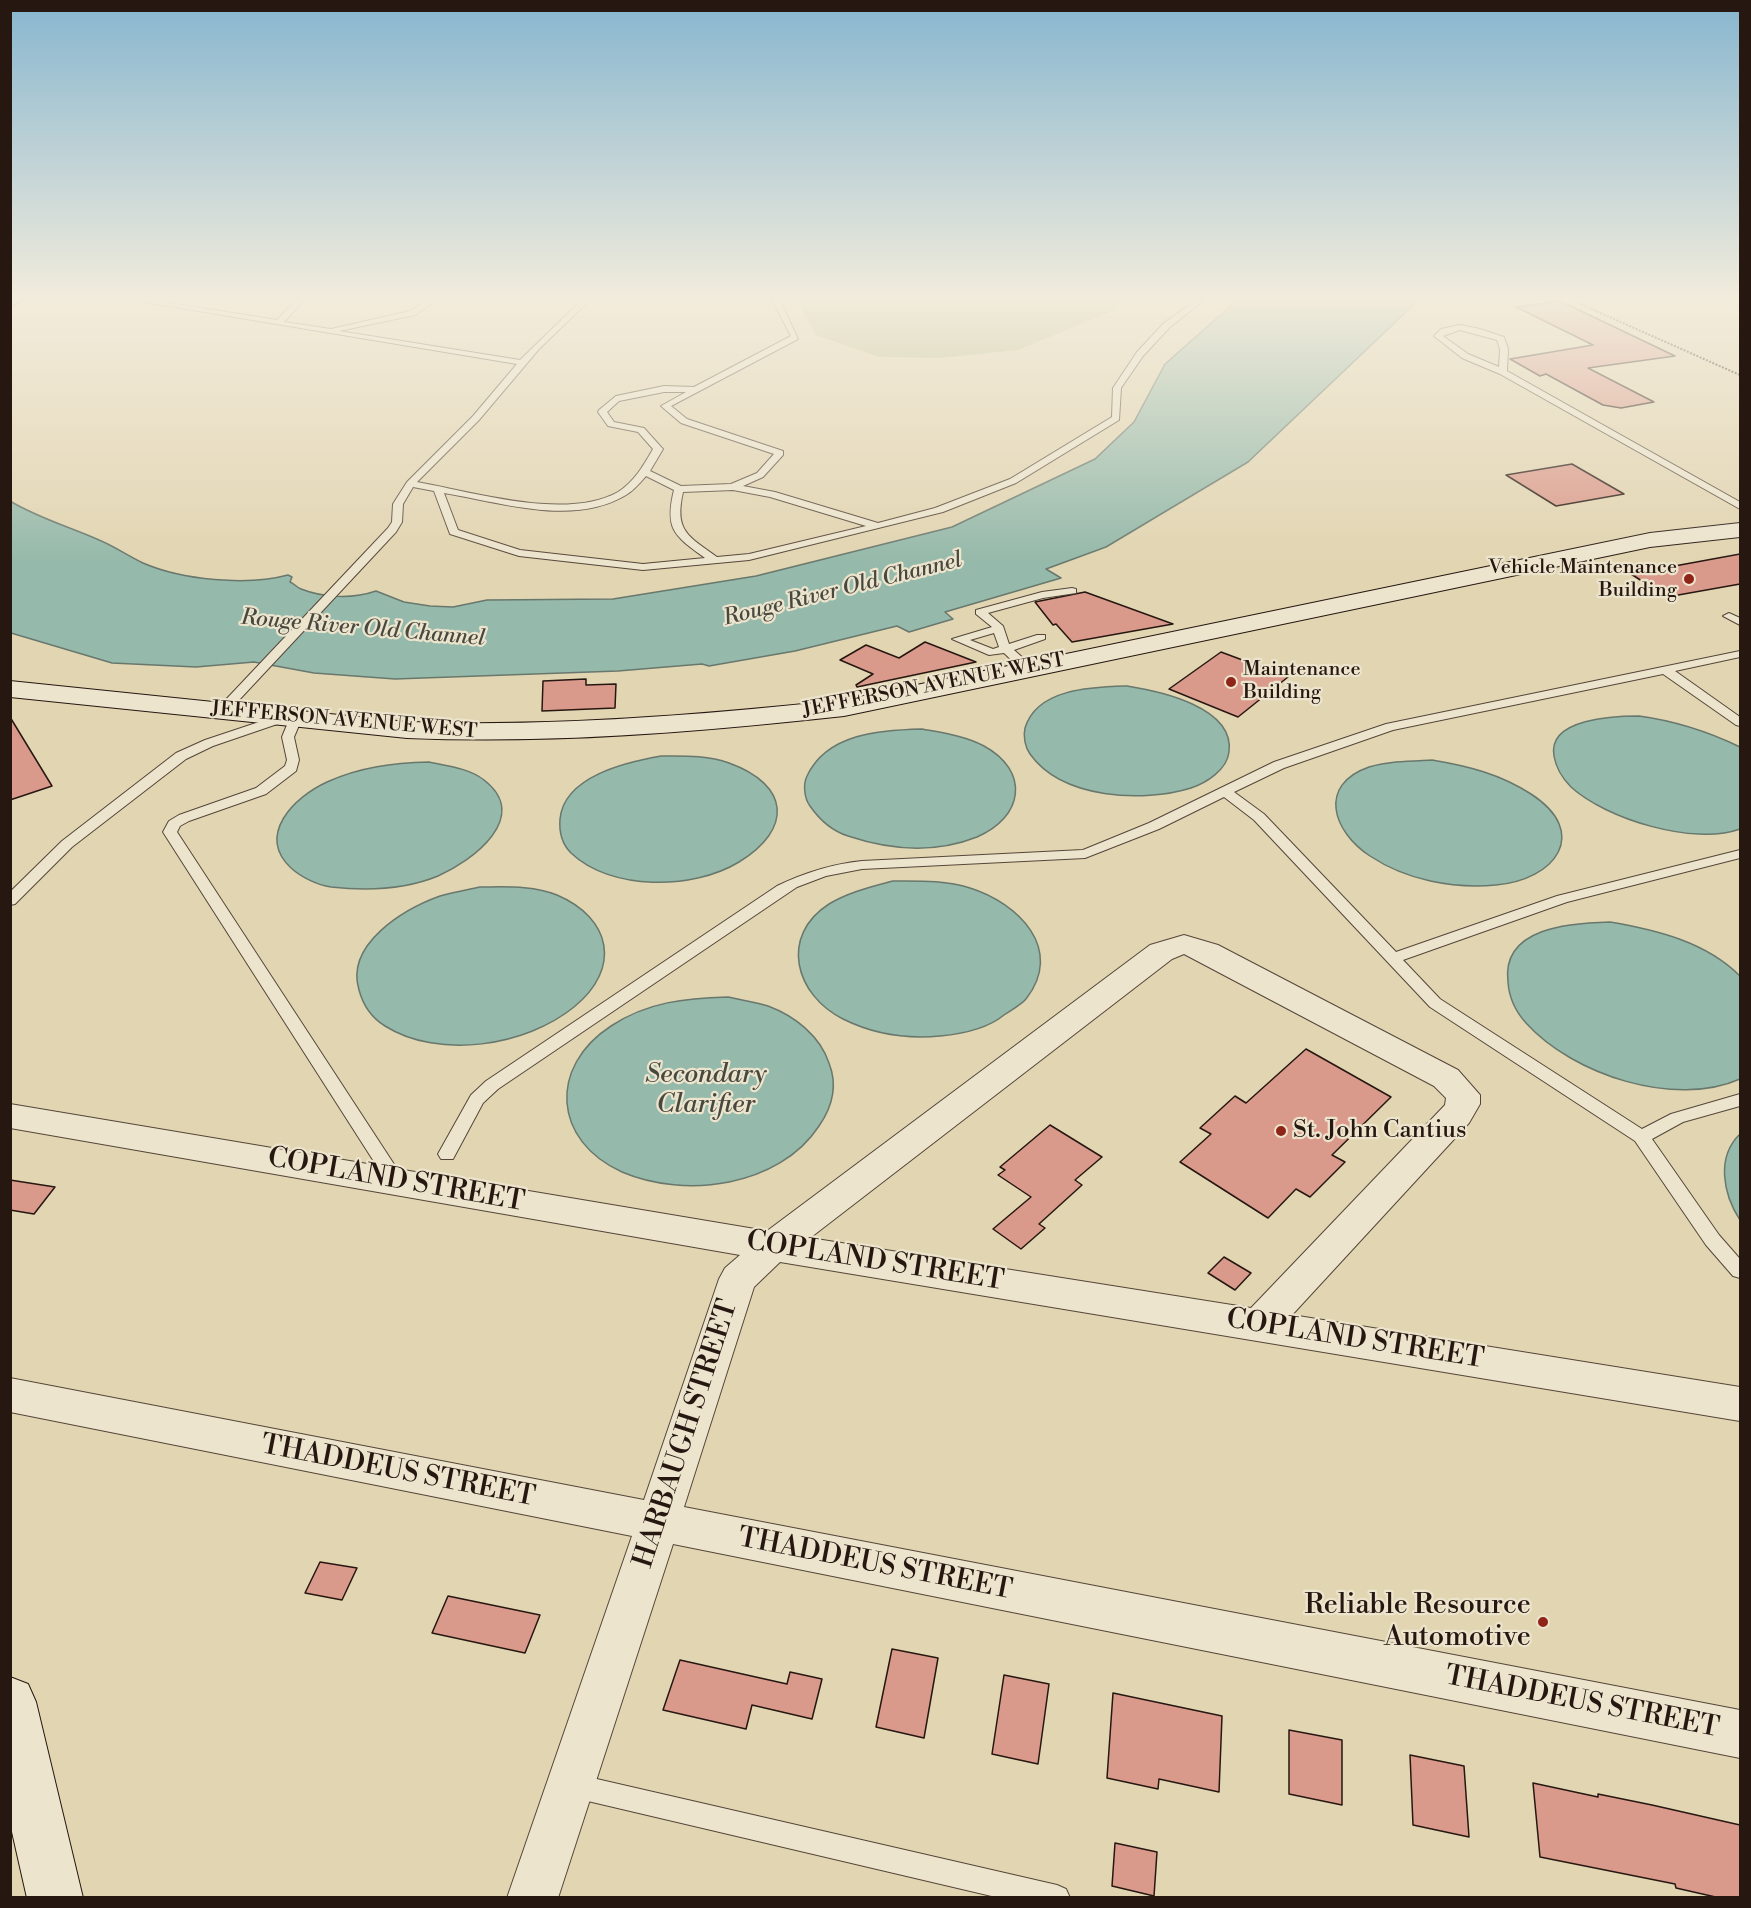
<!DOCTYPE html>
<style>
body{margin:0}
#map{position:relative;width:1751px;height:1908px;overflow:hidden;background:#e2d5b2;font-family:"Libre Bodoni",serif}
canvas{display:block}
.frame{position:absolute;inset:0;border:12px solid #261711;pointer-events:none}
</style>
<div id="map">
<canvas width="1751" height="1908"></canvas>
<div class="frame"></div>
</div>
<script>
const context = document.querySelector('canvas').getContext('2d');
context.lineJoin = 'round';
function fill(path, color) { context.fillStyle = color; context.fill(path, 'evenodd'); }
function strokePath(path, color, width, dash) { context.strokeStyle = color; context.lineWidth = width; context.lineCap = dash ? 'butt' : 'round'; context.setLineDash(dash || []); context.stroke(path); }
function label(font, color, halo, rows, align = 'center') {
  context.font = font + ' "Libre Bodoni",serif'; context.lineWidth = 4.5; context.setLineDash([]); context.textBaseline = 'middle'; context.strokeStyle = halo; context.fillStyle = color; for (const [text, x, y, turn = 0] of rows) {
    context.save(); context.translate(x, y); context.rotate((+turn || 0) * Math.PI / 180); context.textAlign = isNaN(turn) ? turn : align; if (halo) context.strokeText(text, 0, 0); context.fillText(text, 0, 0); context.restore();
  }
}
fill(new Path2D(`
 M 794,296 L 1141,296 L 1115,310 L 1018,350 L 939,358 L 879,357 L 816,335 Z`), '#b6bc8a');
const water = new Path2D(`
 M 1242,296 L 1423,296 L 1248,462 L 1106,547 L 1046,569 L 1061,578 L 945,612 L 953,619 L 909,632 L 897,626 L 795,651 L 709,666 L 702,664 L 618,671 L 395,679 L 314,673 L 254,662 L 196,667 L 112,663 L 11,633 L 10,501 C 38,518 70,527 99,540 C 114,546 128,556 143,563 C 182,580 247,586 288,575 L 292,577 L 290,582 C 295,584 296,587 301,589 C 324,598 353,599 376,591 L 404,602 L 430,606 L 453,607 L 487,600 L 613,599 L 756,576 L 952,527 L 1095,459 L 1134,422 L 1165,364 Z
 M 1127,686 C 1159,691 1235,707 1229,752 C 1227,770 1206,783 1191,788 C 1143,803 1062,799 1030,754 C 1025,747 1023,736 1025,728 C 1037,688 1093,687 1127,686 Z
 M 1639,716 C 1676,721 1707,731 1740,747 L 1740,829 C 1694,846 1606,819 1571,787 C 1562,778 1556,768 1554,756 C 1547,718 1616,716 1639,716 Z
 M 922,729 C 943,733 965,736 984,746 C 1030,771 1024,817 977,837 C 934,854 890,850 848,836 C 832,831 819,819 810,806 C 804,798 803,784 807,776 C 827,733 881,730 922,729 Z
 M 661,756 C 684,756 707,755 729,763 C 790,785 793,829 739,862 C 693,890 611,891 571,853 C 562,844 559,831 560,819 C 564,776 627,762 661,756 Z
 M 1432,760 C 1468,766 1500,774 1531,794 C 1591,833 1555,880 1496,885 C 1453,889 1406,880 1370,856 C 1333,832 1317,785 1369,767 C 1390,761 1411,761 1432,760 Z
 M 429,762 C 447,766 469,768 484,780 C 532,817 472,861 438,876 C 404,890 367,891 331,887 C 317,885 301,877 291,868 C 256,835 294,797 327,782 C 360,767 393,763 429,762 Z
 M 893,881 C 919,881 945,880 970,888 C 1018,903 1065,949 1026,999 C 1021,1005 1011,1010 1004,1015 C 987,1029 962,1034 940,1036 C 907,1039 873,1034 843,1019 C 795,995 779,936 829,904 C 849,892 871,887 893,881 Z
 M 480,887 C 505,887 533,885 557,895 C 611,918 622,968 574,1007 C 526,1046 439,1060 385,1026 C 372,1018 363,1005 359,990 C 345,944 404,909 440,896 C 453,892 467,890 480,887 Z
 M 1610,922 C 1657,930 1706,942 1740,976 L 1740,1079 C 1675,1108 1573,1075 1526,1023 C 1516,1012 1509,997 1508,982 C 1501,927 1571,923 1610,922 Z
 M 728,997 C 741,1000 756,1002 768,1006 C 795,1016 820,1036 829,1063 C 838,1086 833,1106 819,1126 C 779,1187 685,1199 622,1172 C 553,1141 548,1067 611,1026 C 647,1002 686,998 728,997 Z
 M 1740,1134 L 1740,1220 C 1723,1194 1716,1157 1740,1134 Z`);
fill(water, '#95b9aa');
strokePath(water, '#69786d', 1.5);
const building = new Path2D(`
 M 1560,301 L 1675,356 L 1588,368 L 1654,402 L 1621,408 L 1603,405 L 1546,374 L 1540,376 L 1510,359 L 1593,345 L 1516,307 Z
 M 1572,464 L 1624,494 L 1556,506 L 1506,475 Z
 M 1740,554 L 1740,584 L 1667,597 L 1631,574 Z
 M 1085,592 L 1173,624 L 1072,642 L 1056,624 L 1053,625 L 1035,602 Z
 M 925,642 L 976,662 L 857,687 L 856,685 L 873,674 L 840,660 L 866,645 L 899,658 Z
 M 1221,652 L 1288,677 L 1238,717 L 1169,689 Z
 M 586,679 L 586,685 L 616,684 L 615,708 L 542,711 L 543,681 Z
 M 10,717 L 52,786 L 10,800 Z
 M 1306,1049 L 1391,1097 L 1332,1155 L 1345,1162 L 1310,1197 L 1296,1189 L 1268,1218 L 1180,1162 L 1211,1134 L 1200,1128 L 1235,1096 L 1246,1103 Z
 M 1050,1125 L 1102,1157 L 1075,1180 L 1082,1185 L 1039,1224 L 1045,1228 L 1021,1249 L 993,1229 L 1031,1197 L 998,1175 L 1005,1170 L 1000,1167 Z
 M 10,1180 L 55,1187 L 34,1214 L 10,1210 Z
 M 1224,1257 L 1251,1273 L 1235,1290 L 1208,1273 Z
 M 320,1562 L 357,1568 L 342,1600 L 305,1593 Z
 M 448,1596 L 540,1615 L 525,1653 L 432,1633 Z
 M 892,1649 L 938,1658 L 924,1738 L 876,1727 Z
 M 680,1660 L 787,1684 L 790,1672 L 822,1679 L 812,1719 L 752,1705 L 746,1729 L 663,1710 Z
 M 1004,1675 L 1049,1684 L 1038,1764 L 992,1754 Z
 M 1113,1693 L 1222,1716 L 1219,1792 L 1159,1779 L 1158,1789 L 1107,1778 Z
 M 1289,1730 L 1342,1740 L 1342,1805 L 1289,1794 Z
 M 1410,1755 L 1464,1766 L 1469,1837 L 1413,1825 Z
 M 1533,1783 L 1598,1797 L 1598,1794 L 1652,1805 L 1740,1825 L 1740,1898 L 1720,1898 L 1676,1888 L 1675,1884 L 1540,1857 Z
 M 1115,1843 L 1157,1852 L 1154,1896 L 1112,1886 Z`);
fill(building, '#da9a8b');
strokePath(building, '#261711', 1.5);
const lane = new Path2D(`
 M 108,296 L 125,296 L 277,320 L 300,296 L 308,296 L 284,322 L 331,329 L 410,311 L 434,296 L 443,296 L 415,315 L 339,331 L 520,360 L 586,296 L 594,296 L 539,349 L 479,420 L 417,482 C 474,492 566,521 618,492 C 634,482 644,465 653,449 L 638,432 L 608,426 L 598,412 L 599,410 L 616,396 L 664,386 L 694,387 L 791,336 L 770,296 L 778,296 L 798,339 L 671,406 L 687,419 L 783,451 L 783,455 L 763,477 L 743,486 L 775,492 L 878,523 L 935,508 L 1010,479 L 1112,417 L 1113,388 L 1137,352 L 1164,323 L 1194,302 L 1189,296 L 1197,296 L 1202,302 L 1170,327 L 1143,356 L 1121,388 L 1119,420 L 1016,483 L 943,512 L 749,560 L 643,570 L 519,556 L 450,534 L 434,491 L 413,487 L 403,504 L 402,522 L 396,532 L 226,714 L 222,715 L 216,711 L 218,708 L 388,528 L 392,522 L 393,504 L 407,482 L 473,416 L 517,364 ZM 664,392 L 686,392 L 661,406 L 681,423 L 774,454 L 757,473 L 731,484 L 681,486 L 650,471 L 663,449 L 661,447 L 644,428 L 614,422 L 607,412 L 619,401 ZM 646,476 L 674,490 C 664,530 675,536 705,558 L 643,564 L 520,550 L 458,530 L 444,493 C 500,502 573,527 626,495 C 634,490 640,483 646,476 ZM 733,490 L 770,497 L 866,526 L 749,554 L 717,557 C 688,536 674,531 683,492 Z
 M 1460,325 L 1480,329 L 1504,337 L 1508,349 L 1507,371 L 1740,502 L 1740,509 L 1500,374 L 1462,358 L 1434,336 L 1441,329 ZM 1460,330 L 1497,340 L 1500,349 L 1499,367 L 1468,354 L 1443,336 Z
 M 1072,588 L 1076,589 L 1076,593 L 1043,598 L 988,613 L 1003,626 L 1009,644 L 1037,635 L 1045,635 L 1045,639 L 1014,650 L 1032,666 L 1032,672 L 1024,672 L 1004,653 L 989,655 L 952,639 L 992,627 L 976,614 L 976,610 L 1042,592 ZM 994,633 L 999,647 L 993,649 L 970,640 Z
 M 1729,613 L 1740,618 L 1740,625 L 1723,616 Z
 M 1740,651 L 1740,657 L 1675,671 L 1740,717 L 1740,726 L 1736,725 L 1663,674 L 1393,730 L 1284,768 L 1234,792 L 1264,814 L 1396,952 L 1557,896 L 1740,850 L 1740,858 L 1567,902 L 1403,960 L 1440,999 L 1642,1129 L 1671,1114 L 1740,1094 L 1740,1106 L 1683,1122 L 1652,1139 L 1719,1235 L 1740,1259 L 1740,1278 L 1733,1276 L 1706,1245 L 1635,1141 L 1430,1007 L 1254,820 L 1224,797 L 1159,829 L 1085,858 L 862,869 L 826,876 L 797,887 L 498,1089 L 483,1103 L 453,1159 L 441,1159 L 438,1154 L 471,1095 L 486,1081 L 777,886 C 804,873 832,864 862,861 L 1083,850 L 1149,823 L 1274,762 L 1386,724 Z
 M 286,713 L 300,715 L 302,718 L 294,737 L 299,760 L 296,771 L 266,794 L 189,821 L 180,826 L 177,832 L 401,1175 L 404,1180 L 401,1185 L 395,1187 L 389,1185 L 163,832 L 169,821 L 179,815 L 256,788 L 285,766 L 287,760 L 282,737 L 289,720 L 213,746 L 186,759 L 72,847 L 15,904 L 10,905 L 10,892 L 62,841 L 176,753 L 205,740 Z
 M 575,1774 L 1057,1885 L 1066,1889 L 1070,1898 L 1000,1898 L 575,1798 L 566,1795 L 563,1786 L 566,1777 Z`);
const street = new Path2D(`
 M 1184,935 L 1218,945 L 1458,1070 L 1480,1095 L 1480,1104 L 1469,1123 L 1292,1315 L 1740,1387 L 1740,1421 L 780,1262 L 754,1287 L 684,1507 L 1740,1710 L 1740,1758 L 673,1544 L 558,1898 L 507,1898 L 632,1536 L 10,1412 L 10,1378 L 644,1500 L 719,1279 L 725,1268 L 740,1255 L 10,1128 L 10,1104 L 767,1231 L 1150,945 ZM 1184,954 L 1434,1086 L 1446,1098 L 1445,1105 L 1251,1308 L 810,1238 L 1172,959 Z`);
const secondary = new Path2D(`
 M 1740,523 L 1740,537 L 1650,547 L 844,716 C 698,732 554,744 407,738 L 10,697 L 10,681 L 407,722 C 554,727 698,715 844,700 L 1650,533 Z
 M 10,1677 L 28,1684 L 36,1702 L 83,1898 L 27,1898 L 10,1823 Z`);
strokePath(lane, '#554639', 2);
strokePath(street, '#554639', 2);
strokePath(secondary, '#261711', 2);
strokePath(new Path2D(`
 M 1562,296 L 1740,375
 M 10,307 L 32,296`), '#261711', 2, [2, 1.5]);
fill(lane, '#ece4cd');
fill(street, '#ece4cd');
fill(secondary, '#ece4cd');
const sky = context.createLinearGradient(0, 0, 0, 563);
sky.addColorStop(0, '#87b6cf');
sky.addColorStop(0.53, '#f2ecdc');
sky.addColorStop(1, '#f2ecdc00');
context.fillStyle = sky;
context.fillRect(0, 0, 1751, 563);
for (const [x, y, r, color] of [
 [1689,579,6,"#8f2418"],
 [1231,682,6,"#8f2418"],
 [1281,1131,6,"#8f2418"],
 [1543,1622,6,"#8f2418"]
]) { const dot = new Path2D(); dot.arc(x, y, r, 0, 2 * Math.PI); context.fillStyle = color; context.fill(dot); strokePath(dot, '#ece4cd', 2); }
label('20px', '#261711', '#ece4cd', [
 ["Vehicle Maintenance",1677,568],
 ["Building",1677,591],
 ["Maintenance",1243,670,"left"],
 ["Building",1243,693,"left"]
], 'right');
label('20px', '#261711', '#ece4cd', [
 ["JEFFERSON AVENUE WEST",934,686,-11],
 ["JEFFERSON AVENUE WEST",344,721,5]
]);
label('italic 22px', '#47483f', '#ece4cd', [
 ["Rouge River Old Channel",843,590,-14],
 ["Rouge River Old Channel",363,629,5]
]);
label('24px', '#261711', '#ece4cd', [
 ["St. John Cantius",1293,1131]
], 'left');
label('italic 26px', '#47483f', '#ece4cd', [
 ["Secondary",706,1076],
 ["Clarifier",706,1106]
]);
label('28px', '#261711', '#ece4cd', [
 ["COPLAND STREET",396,1181,10],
 ["COPLAND STREET",875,1262,9],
 ["COPLAND STREET",1355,1340,9],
 ["HARBAUGH STREET",687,1434,-72],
 ["THADDEUS STREET",398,1472,11],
 ["THADDEUS STREET",875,1565,11],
 ["THADDEUS STREET",1582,1703,11]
]);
label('28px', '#261711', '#ece4cd', [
 ["Reliable Resource",1531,1606],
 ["Automotive",1531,1638]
], 'right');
</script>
